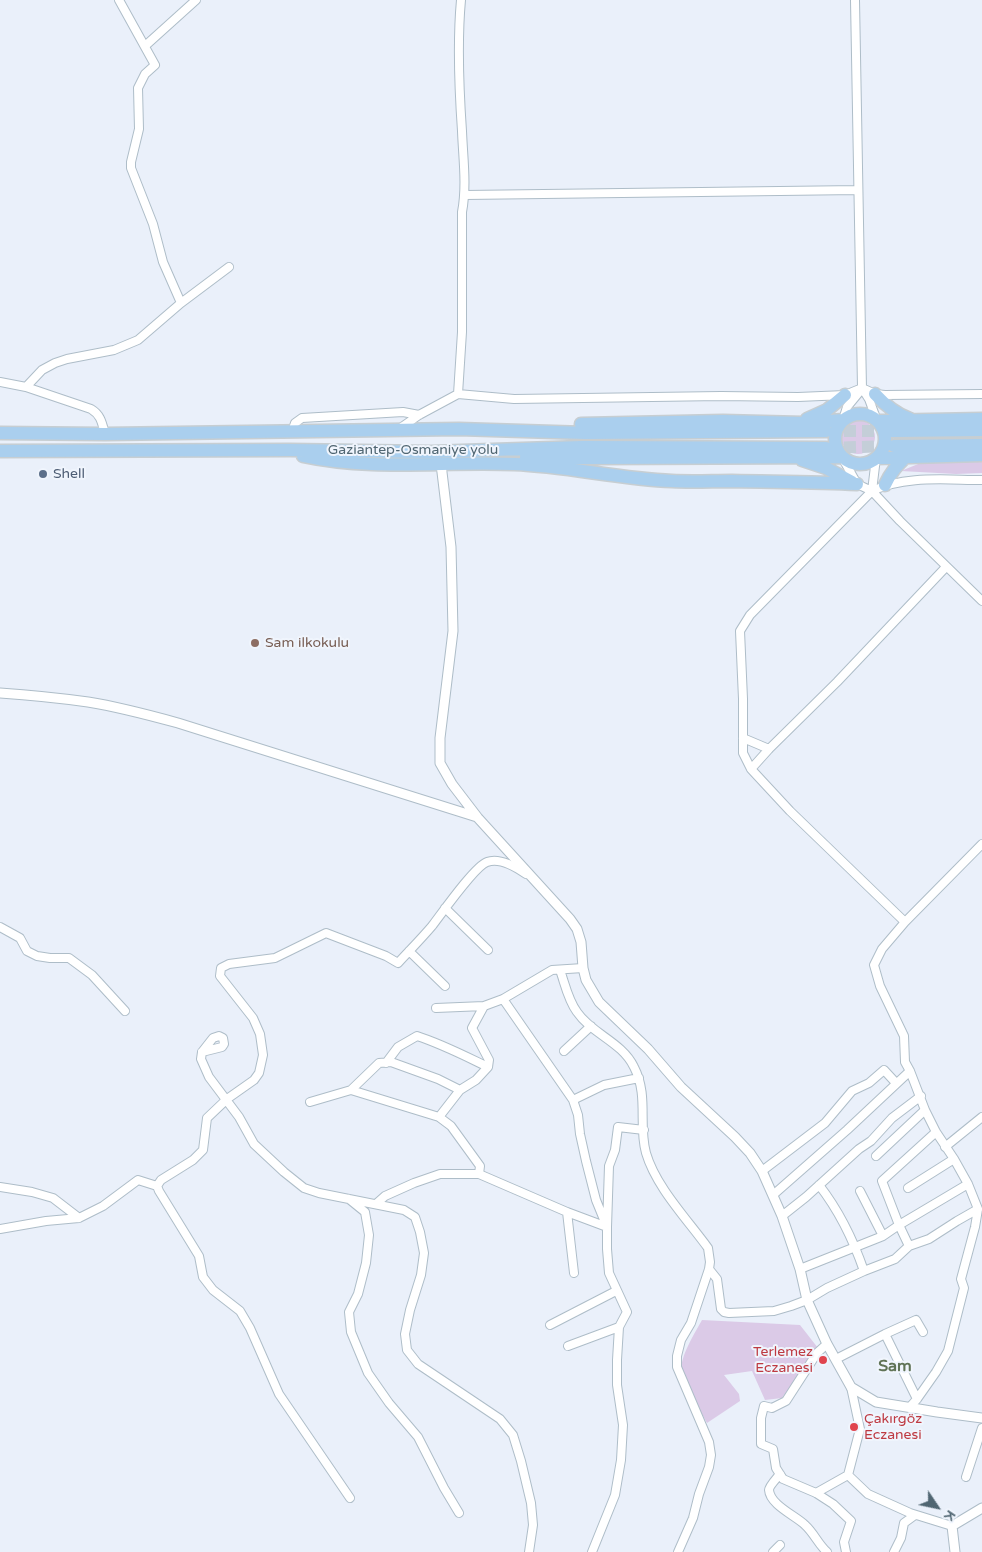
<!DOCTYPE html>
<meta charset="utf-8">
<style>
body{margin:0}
#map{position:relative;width:982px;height:1552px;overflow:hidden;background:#eaf0fa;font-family:"Varela Round",sans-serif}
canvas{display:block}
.north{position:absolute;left:912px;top:1482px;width:50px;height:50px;-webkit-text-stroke:4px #f0f5fd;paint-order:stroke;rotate:124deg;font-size:14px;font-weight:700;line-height:20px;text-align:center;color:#506672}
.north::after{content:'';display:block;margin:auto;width:18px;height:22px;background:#506672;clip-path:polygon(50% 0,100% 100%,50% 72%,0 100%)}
</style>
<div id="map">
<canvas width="982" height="1552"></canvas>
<div class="north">K</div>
</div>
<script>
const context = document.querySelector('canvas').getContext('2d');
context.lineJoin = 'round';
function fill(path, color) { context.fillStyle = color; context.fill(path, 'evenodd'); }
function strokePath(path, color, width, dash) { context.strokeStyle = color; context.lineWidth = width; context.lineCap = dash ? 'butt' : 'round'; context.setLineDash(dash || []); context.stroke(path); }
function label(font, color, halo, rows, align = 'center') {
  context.font = font + ' "Varela Round",sans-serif'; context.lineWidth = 4; context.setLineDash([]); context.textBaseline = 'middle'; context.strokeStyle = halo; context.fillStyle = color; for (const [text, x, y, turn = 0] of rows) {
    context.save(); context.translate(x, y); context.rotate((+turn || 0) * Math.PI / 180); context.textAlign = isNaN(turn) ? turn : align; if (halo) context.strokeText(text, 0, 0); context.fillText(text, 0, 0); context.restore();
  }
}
fill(new Path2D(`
 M841 437a17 17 0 1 1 34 0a17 17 0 1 1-34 0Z
 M 982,461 L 982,473 L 956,474 L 901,471 L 923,462 Z
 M 702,1320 L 800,1325 L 818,1348 L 782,1398 L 765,1400 L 752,1371 L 724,1375 L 739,1394 L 740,1401 L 707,1423 C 699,1408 685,1386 682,1370 C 679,1358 696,1331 702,1320 Z`), '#dbcae7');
strokePath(new Path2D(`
 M 826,431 L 893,431
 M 826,448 L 894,446`), '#c4ced8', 12, [12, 6]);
const minor = new Path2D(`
 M 119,0 L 155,65 L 145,74 L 138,88 L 139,129 L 131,162 L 131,168 L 153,224 L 163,262 L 181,303
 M 461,0 C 457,43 459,88 462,131 C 463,158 467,185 462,212 L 462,332 L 458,394 L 514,399 L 721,396 L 798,397 L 845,395 L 862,388 L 875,394 L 885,395 L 982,394
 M 855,0 L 862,388 L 869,399 L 877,421
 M 145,46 L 196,0
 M 465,195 L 858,190
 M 0,382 L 26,387 L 42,370 L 55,363 L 67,359 L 114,350 L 138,340 L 181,303 L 229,267
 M 26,387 L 91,409 C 101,415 102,423 105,434
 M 843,420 L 847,407 L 861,390
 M 399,429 L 419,415 L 458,394
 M 292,432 L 295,423 L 302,418 L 403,412 L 419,415
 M 842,457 L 857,484 L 872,491 C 905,475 946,480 982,480
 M 876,458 L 872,491 L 750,615 L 740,631 L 743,699 L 743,753 L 751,769 L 790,811 L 905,922
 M 872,491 L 900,521 L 982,601
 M 743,738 L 769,749
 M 751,769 L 769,749 L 837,682 L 946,567
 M 445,908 L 488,950
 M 0,927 L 20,938 L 27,951 L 37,956 L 50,958 L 69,958 L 92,975 L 125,1011
 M 409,951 L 445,986
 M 560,970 C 565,984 568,1000 577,1012 C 592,1034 622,1042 634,1067 C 649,1096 638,1124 646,1153 C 656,1187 687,1219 708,1248 L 710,1262 L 709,1269 L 691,1323 L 681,1340 L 677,1356 L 677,1367 L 709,1442 L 711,1455 L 709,1467 L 699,1494 L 693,1518 L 678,1552
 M 503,999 L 573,1100 L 578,1115 L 580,1134 L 586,1161 L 596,1200 L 607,1227 L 607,1249 L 609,1273 L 627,1312 L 619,1327 L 617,1360 L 617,1385 L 623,1425 L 621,1460 L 615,1495 L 592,1552
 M 436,1008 L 484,1006
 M 564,1051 L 591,1026
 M 202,1052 L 222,1047 L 224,1044 L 223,1038 L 219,1036 L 213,1038 L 202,1052 L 201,1059 L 209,1077 L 239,1117 L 254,1144 L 284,1172 L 304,1188 L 319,1193 L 404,1210 L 415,1217 L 420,1232 L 424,1253 L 421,1275 L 410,1310 L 405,1334 L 407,1350 L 418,1364 L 500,1419 L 513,1435 L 521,1461 L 531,1503 L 533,1525 L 529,1552
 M 386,1063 L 398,1047 L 417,1036 C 442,1044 465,1056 488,1067
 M 351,1090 L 439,1117 L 451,1126 L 480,1166 L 479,1174
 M 573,1100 L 604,1085 L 639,1078
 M 310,1102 L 351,1090 L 379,1063 L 391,1062 L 438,1079 L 460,1090
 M 439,1117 L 460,1090 L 476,1080 L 488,1067 L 489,1060 L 472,1028 L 484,1006 L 503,999 L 552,970 L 583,968
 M 945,1147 L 982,1117
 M 876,1156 L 925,1110
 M 762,1171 L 825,1123 L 852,1091 L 869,1083 L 884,1070 L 896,1083
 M 819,1185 C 840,1212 853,1239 864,1271
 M 0,1187 L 32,1192 L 53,1198 L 79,1218
 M 908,1188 L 954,1159
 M 860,1191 L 883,1236
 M 773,1195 L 847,1130 L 910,1071
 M 349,1199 L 365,1212 L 369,1235 L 366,1263 L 358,1294 L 349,1312 L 351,1332 L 368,1373 L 389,1403 L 418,1437 L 444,1488 L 459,1513
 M 376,1204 L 385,1196 L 414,1183 L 440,1174 L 479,1174 L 567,1212 L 607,1227 L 609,1166 L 615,1150 L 618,1127 L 644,1130
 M 567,1212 L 574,1273
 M 782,1216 L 806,1197 L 859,1149 L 871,1141 L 892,1118 L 921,1096
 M 0,1229 L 46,1221 L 79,1218 L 103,1206 L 138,1180 L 157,1186
 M 909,1246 L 929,1239 L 957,1221 L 978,1209
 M 709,1269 L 717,1279 L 721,1309 L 724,1312 L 729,1313 L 774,1311 L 791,1306 L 807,1300 L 827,1288 L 864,1271 L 895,1259 L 909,1246 L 899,1225 L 882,1181 L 936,1132
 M 800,1269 L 883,1236 L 899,1225 L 968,1184
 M 550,1325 L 616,1291
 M 885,1334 L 917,1399
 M 827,1344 L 817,1353 L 786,1401 L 772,1408 L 764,1406 L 761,1418 L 761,1444 L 773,1449 L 776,1468 L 783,1479 L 816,1493 L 833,1504 L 851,1521 L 844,1542 L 846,1552
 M 568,1346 L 619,1327
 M 836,1359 L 885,1334 L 916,1320 L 923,1332
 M 910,1407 L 917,1399 L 936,1372 L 948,1351 L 964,1288 L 961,1279 L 975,1227 L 978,1209 L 968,1184 L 954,1159 L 936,1132 L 925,1110 L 910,1071 L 905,1062 L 904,1036 L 880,986 L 874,965 L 882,949 L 905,922 L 982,844
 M 780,1474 C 777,1478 769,1486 769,1490 C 770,1505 796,1516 805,1525 C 814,1533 818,1544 827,1552
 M 848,1475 L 868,1494 L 910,1513 L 952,1526
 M 966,1477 L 982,1428
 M 816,1493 L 848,1475 L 860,1429 L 851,1387
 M 350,1498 L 279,1394 L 250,1328 L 240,1311 L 213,1290 L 203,1277 L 199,1256 L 159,1191 L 157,1186 L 161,1180 L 193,1160 L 203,1150 L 207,1118 L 227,1099 L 254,1080 L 259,1073 L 263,1055 L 260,1034 L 253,1018 L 220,976 L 221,968 L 229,964 L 275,958 L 326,933 L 386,956 L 398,963 C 409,951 421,939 432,926 C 442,913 475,866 487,862 C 500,857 516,867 526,874
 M 773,1552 L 780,1545
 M 894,1552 L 901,1538 L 904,1523 L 915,1515`);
const tertiary = new Path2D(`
 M 441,464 L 451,547 L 453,631 L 440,738 L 440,763 L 452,784 L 478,818 L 570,919 L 577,929 L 581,942 L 583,968 L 586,980 L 599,1002 L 648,1049 L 681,1087 L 735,1137 L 750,1153 L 762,1171 L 782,1216 L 800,1269 L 807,1300 L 827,1344 L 851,1387 L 876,1402 L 937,1412 L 982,1418
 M 0,693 C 29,695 59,698 88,702 C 119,707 149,715 178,723 L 477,817
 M 955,1552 L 952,1526 L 982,1508`);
const trunk = new Path2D(`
 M 875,394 C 885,405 896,414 910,419
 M835 439a25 25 0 1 1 50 0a25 25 0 1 1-50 0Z
 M 807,419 L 827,410 L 845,395
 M 877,421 L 982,419
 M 581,424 L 723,421 L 803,423 L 843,420
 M 893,431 L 982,430
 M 0,433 L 105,434 L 459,429 L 586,433 L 826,431
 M 894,446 L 982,445
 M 0,451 L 290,450 L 431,452 L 583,447 L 826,448
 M 303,456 C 372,471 444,461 514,464 C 567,466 619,479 672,481 C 692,482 712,481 732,481 C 774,482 815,482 857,484
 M 526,457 L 587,458 L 842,457
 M 876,458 L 982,455
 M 802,460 L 826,468 L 852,482
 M 885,485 C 891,472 897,465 907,456`);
strokePath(minor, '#aebdc8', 10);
strokePath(tertiary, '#aebdc8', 11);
strokePath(trunk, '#c7ced2', 15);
strokePath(minor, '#fff', 8);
strokePath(tertiary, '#fff', 9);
strokePath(trunk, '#aacfee', 12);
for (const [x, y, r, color] of [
 [43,474,5,"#5c6f8a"],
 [255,643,5,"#8d6e63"],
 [823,1360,5,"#e0444e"],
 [854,1427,5,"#e0444e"]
]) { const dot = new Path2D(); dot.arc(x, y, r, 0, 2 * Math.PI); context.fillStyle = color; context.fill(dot); strokePath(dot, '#f0f5fd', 2); }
label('14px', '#506672', '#f0f5fd', [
 ["Gaziantep-Osmaniye yolu",413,450]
]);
label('14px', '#4e5e75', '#f0f5fd', [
 ["Shell",53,474]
], 'left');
label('14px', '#785e54', '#f0f5fd', [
 ["Sam ilkokulu",265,643]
], 'left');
label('14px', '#be3a42', '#f0f5fd', [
 ["Terlemez",813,1352],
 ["Eczanesi",813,1368],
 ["Çakırgöz",864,1419,"left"],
 ["Eczanesi",864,1435,"left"]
], 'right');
label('bold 16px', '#607356', '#f0f5fd', [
 ["Sam",895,1367]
]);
</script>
